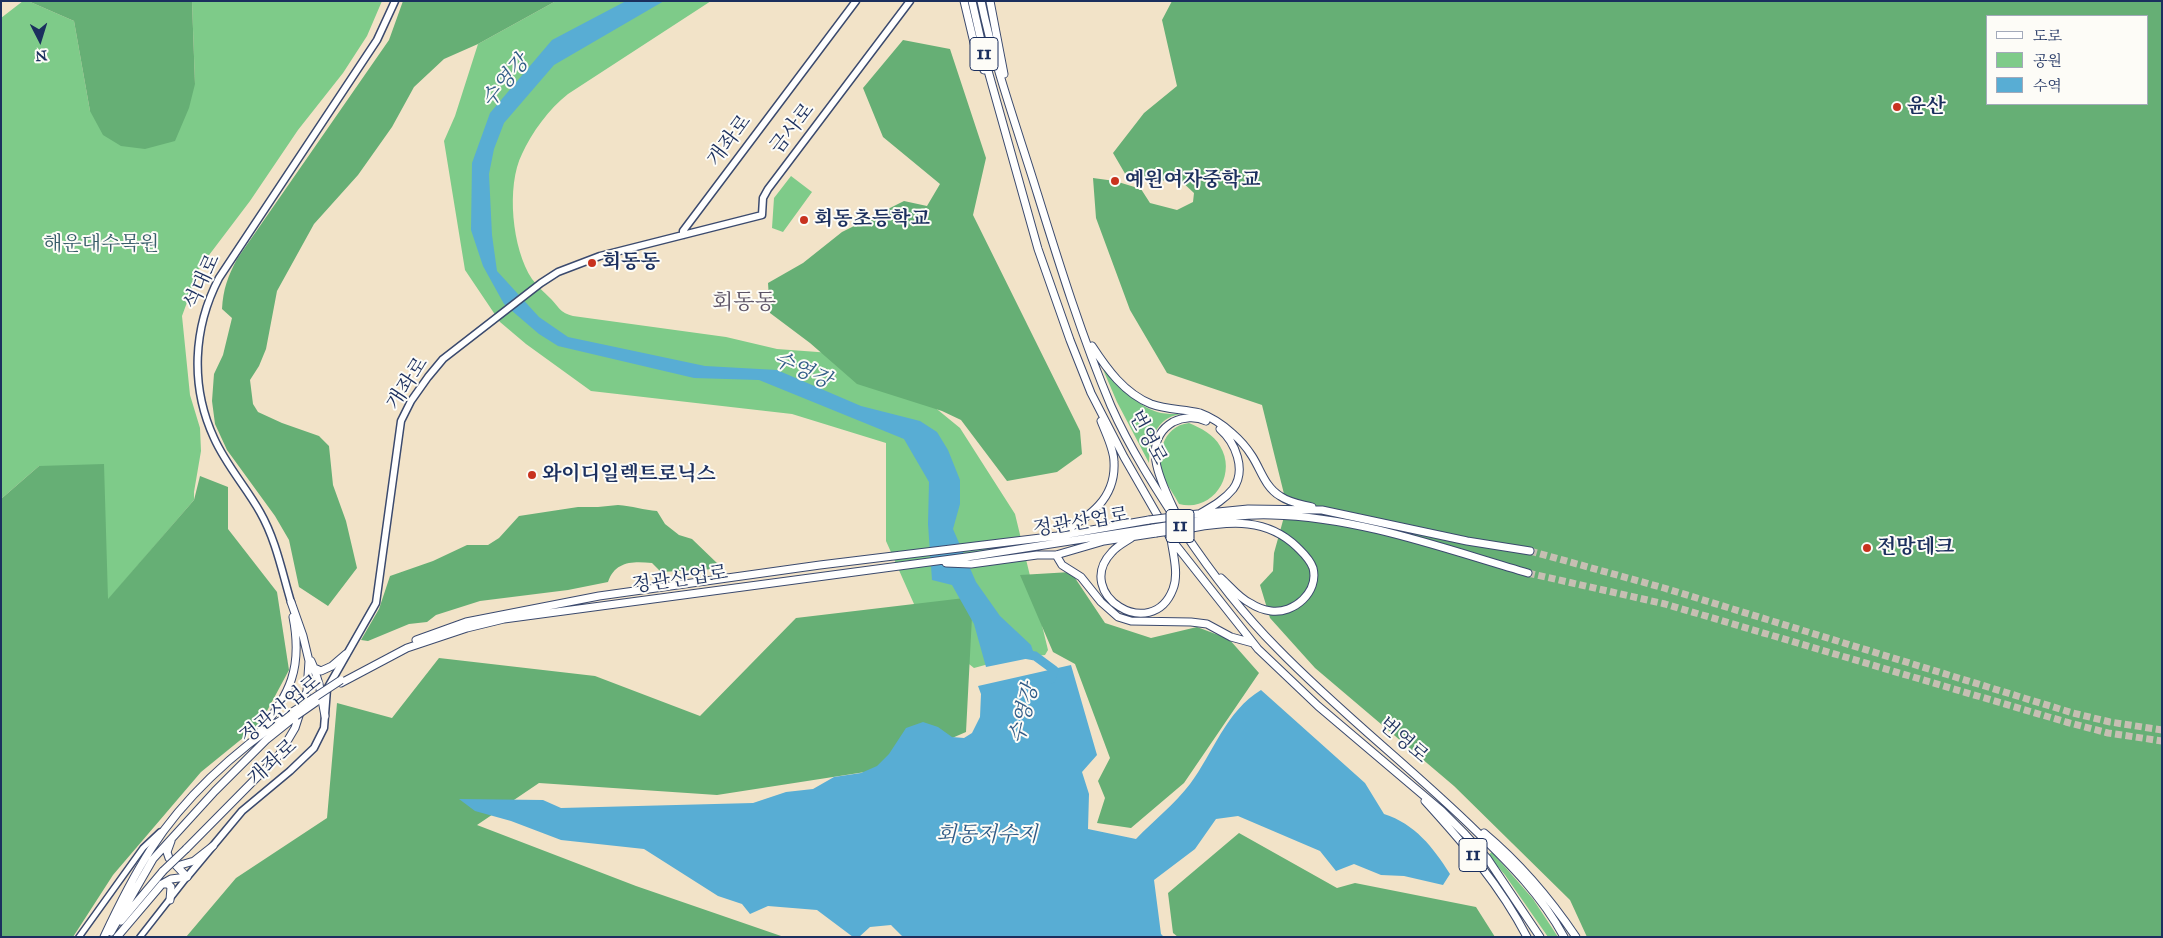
<!DOCTYPE html>
<meta charset="utf-8">
<style>
body{margin:0}
#map{position:relative;width:2163px;height:938px;overflow:hidden;background:#f2e3c8;font-family:"IM FELL Great Primer","Noto Serif KR",serif}
canvas{display:block}
.frame{position:absolute;inset:0;border:2px solid #1b2f5e;pointer-events:none}
.legend{position:absolute;left:1986px;top:15px;width:162px;height:90px;box-sizing:border-box;background:#fdfcf7;border:1px solid #a3aaba;margin:0;padding:6px 9px;list-style:none;font-size:15px;color:#1b2f5e}
.legend li{display:flex;align-items:center;gap:10px;height:25px}
.legend b{width:25px;border:1px solid #a3aaba}
.north{position:absolute;left:15px;top:15px;width:50px;height:50px;-webkit-text-stroke:4px #fdfcf7;paint-order:stroke;rotate:175deg;font-size:14px;font-weight:700;line-height:20px;text-align:center;color:#1b2f5e}
.north::after{content:'';display:block;margin:auto;width:18px;height:22px;background:#1b2f5e;clip-path:polygon(50% 0,100% 100%,50% 72%,0 100%)}
</style>
<div id="map">
<canvas width="2163" height="938"></canvas>
<div class="frame"></div>
<ul class="legend">
<li><b style="height:6px;background:#fff"></b>도로</li>
<li><b style="height:14px;background:#7ecb89"></b>공원</li>
<li><b style="height:14px;background:#58add4"></b>수역</li>
</ul>
<div class="north">N</div>
</div>
<script>
const context = document.querySelector('canvas').getContext('2d');
context.lineJoin = 'round';
function fill(path, color) { context.fillStyle = color; context.fill(path, 'evenodd'); }
function strokePath(path, color, width, dash) { context.strokeStyle = color; context.lineWidth = width; context.lineCap = dash ? 'butt' : 'round'; context.setLineDash(dash || []); context.stroke(path); }
function label(font, color, halo, rows, align = 'center') {
  context.font = font + ' "IM FELL Great Primer","Noto Serif KR",serif'; context.lineWidth = 4; context.setLineDash([]); context.textBaseline = 'middle'; context.strokeStyle = halo; context.fillStyle = color; for (const [text, x, y, turn = 0] of rows) {
    context.save(); context.translate(x, y); context.rotate((+turn || 0) * Math.PI / 180); context.textAlign = isNaN(turn) ? turn : align; if (halo) context.strokeText(text, 0, 0); context.fillText(text, 0, 0); context.restore();
  }
}
fill(new Path2D(`
 M 23,1 L 28,1 L 74,21 L 90,111 L 195,84 L 192,1 L 382,1 L 367,36 L 343,73 L 298,130 L 250,201 L 200,267 L 182,316 L 190,395 L 200,428 L 201,451 L 194,492 L 194,500 L 108,600 L 39,466 L 1,499 L 1,18 Z
 M 556,1 L 711,1 L 568,94 C 549,109 532,132 522,154 C 506,186 512,249 532,279 C 537,286 544,292 550,298 C 560,308 559,312 573,316 L 726,337 L 777,349 L 872,356 L 960,428 L 1015,514 L 1048,650 L 1045,655 L 1007,659 L 974,668 L 935,637 L 914,604 L 886,541 L 886,443 L 792,414 L 591,391 L 526,344 L 500,322 L 465,270 L 444,141 L 455,116 L 478,44 Z
 M 791,176 L 812,192 L 783,232 L 772,228 L 774,198 Z
 M 1102,367 C 1114,383 1141,409 1161,413 C 1167,414 1174,414 1181,414 C 1155,418 1150,440 1149,463 L 1117,402 Z
 M 1189,423 C 1201,428 1214,435 1220,446 C 1238,475 1212,513 1179,504 C 1175,496 1169,488 1165,480 C 1155,457 1162,426 1189,423 Z
 M 1492,852 L 1533,899 L 1558,937 L 1548,937 L 1505,875 L 1488,855 Z`), '#7ecb89');
fill(new Path2D(`
 M 28,1 L 192,1 L 195,84 L 189,108 L 175,141 L 145,149 L 121,146 L 103,135 L 90,111 L 74,21 Z
 M 403,1 L 556,1 L 478,44 L 444,59 L 414,87 L 392,127 L 358,175 L 314,224 L 277,291 L 266,349 L 259,366 L 250,380 L 253,404 L 258,412 L 282,423 L 319,436 L 329,446 L 333,485 L 346,521 L 357,568 L 328,606 L 299,587 L 289,540 L 275,516 L 227,450 L 215,424 L 212,401 L 214,374 L 223,355 L 232,318 L 222,309 C 223,289 228,276 237,259 L 389,40 Z
 M 1172,1 L 2162,1 L 2162,937 L 1587,937 L 1570,900 L 1454,786 L 1315,668 L 1270,618 L 1260,585 L 1273,571 L 1274,553 L 1287,506 L 1262,405 L 1167,373 L 1130,310 L 1096,218 L 1093,178 L 1115,181 L 1141,189 L 1150,203 L 1177,210 L 1193,202 L 1194,193 L 1180,180 L 1142,181 L 1127,177 L 1113,153 L 1144,113 L 1177,86 L 1162,20 ZM 1987,16 L 2147,16 L 2147,104 L 1987,104 Z
 M 903,40 L 950,49 L 986,158 L 973,215 L 1080,431 L 1082,454 L 1057,472 L 1007,481 L 961,420 L 942,411 L 857,384 L 810,343 L 770,313 L 768,283 L 803,263 L 842,232 L 904,201 L 927,206 L 940,184 L 883,137 L 863,88 Z
 M 104,464 L 108,599 L 194,500 L 200,476 L 228,487 L 228,529 L 277,592 L 289,670 L 260,724 L 201,772 L 113,875 L 73,937 L 1,937 L 1,499 L 39,466 Z
 M 618,505 C 632,506 644,510 657,511 L 665,524 L 679,535 L 692,539 L 718,564 L 715,569 L 661,572 L 652,563 C 633,561 615,561 608,582 L 568,590 L 480,601 L 436,615 L 427,622 L 409,624 L 368,641 L 361,640 L 379,609 L 390,576 L 433,561 L 467,545 L 488,545 L 499,538 L 519,516 L 578,507 L 598,507 Z
 M 1071,572 L 1105,623 L 1151,638 L 1197,627 L 1229,639 L 1259,673 L 1184,783 L 1131,828 L 1097,823 L 1105,798 L 1098,781 L 1110,758 L 1075,664 L 1053,652 L 1020,575 Z
 M 973,597 L 966,732 L 878,770 L 717,795 L 539,783 L 477,825 L 636,886 L 784,937 L 186,937 L 236,878 L 327,818 L 337,703 L 392,718 L 439,658 L 595,676 L 700,716 L 796,618 Z
 M 1239,833 L 1337,888 L 1355,883 L 1476,907 L 1495,937 L 1178,937 L 1173,933 L 1168,893 Z`), '#66af75');
fill(new Path2D(`
 M 626,1 L 664,1 L 554,65 L 504,123 L 494,149 L 489,174 L 492,235 L 497,271 L 539,317 L 568,337 L 705,366 L 777,370 L 861,406 L 920,421 L 937,432 L 948,450 L 960,480 L 960,504 L 953,529 L 976,582 L 1000,616 L 1031,645 L 1035,657 L 986,667 L 974,624 L 952,585 L 932,580 L 928,524 L 929,482 L 904,439 L 759,380 L 694,378 L 558,346 L 539,334 L 504,304 L 483,266 L 471,230 L 472,163 L 490,113 L 552,40 Z
 M 1071,665 L 1097,755 L 1082,772 L 1089,794 L 1088,829 L 1136,839 C 1153,821 1175,804 1190,784 C 1213,753 1226,711 1261,690 L 1365,783 L 1384,814 C 1415,824 1433,847 1450,874 L 1443,885 L 1404,876 L 1381,875 L 1354,864 L 1336,871 L 1320,851 L 1238,816 L 1216,819 L 1195,849 L 1154,880 L 1161,934 L 1164,937 L 903,937 L 891,925 L 870,927 L 859,937 L 853,937 L 817,910 L 768,906 L 750,914 L 742,904 L 718,896 L 644,849 L 561,840 L 511,821 L 475,811 L 459,799 L 543,800 L 561,808 L 753,803 L 786,792 L 813,789 L 834,777 L 861,773 L 877,766 L 889,754 L 906,728 L 923,722 L 938,727 L 952,737 L 964,738 L 972,733 L 980,717 L 981,694 L 978,686 Z`), '#58add4');
strokePath(new Path2D(`
 M 1024,654 L 1035,656 L 1054,670 L 1051,679`), '#58add4', 9);
strokePath(new Path2D(`
 M 1530,551 L 1664,588 L 2073,713 L 2110,722 L 2162,730
 M 1528,573 L 1665,604 L 2066,722 L 2108,733 L 2162,741`), '#c7bfb3', 7, [7, 3.5]);
const minor = new Path2D(`
 M 79,937 L 143,848 L 160,832
 M 140,937 L 187,877`);
const major = new Path2D(`
 M 683,235 L 683,231 L 856,1
 M 291,602 C 282,572 276,540 260,512 C 246,487 226,465 214,438 C 190,386 193,328 219,278 L 377,40 L 395,1
 M 187,877 L 242,811 L 290,771 L 314,748 L 324,728 L 327,689 L 376,603 L 401,421 L 411,401 L 428,377 L 443,359 L 541,283 L 558,272 L 600,256 L 762,215 L 763,198 L 768,189 L 910,1`);
const highway = new Path2D(`
 M 964,1 L 975,47 L 984,70
 M 972,1 L 987,67 L 1038,249 L 1070,340 L 1091,393 L 1124,457 L 1171,539 L 1258,649 L 1318,706 L 1442,811 L 1465,834 L 1487,858 L 1540,937
 M 981,1 C 994,64 1016,125 1035,186 C 1058,260 1081,335 1111,406 C 1130,449 1156,489 1182,529 C 1210,571 1241,612 1277,648 C 1340,713 1413,769 1477,832 C 1510,864 1542,896 1564,937
 M 990,1 L 1004,74
 M 1092,346 C 1107,369 1124,393 1151,404 C 1167,410 1184,409 1200,413 C 1211,417 1223,425 1232,433 C 1239,439 1247,448 1252,456 C 1261,470 1265,487 1280,496 C 1290,503 1301,504 1312,507
 M 1201,513 C 1213,506 1224,500 1233,489 C 1247,470 1235,442 1220,429
 M 1188,515 L 1248,509 L 1322,510 L 1467,541 L 1530,551
 M 1177,516 C 1165,489 1137,443 1173,422 C 1183,417 1196,416 1206,421
 M 1192,522 C 1218,518 1245,514 1272,515 C 1359,517 1445,549 1528,573
 M 1192,528 C 1231,521 1267,518 1297,547 C 1303,553 1310,559 1313,568 C 1319,592 1294,614 1271,611 C 1264,610 1256,607 1250,603 C 1239,598 1230,586 1221,578
 M 1061,533 C 1089,517 1116,499 1114,462 C 1114,449 1106,434 1101,421
 M 1131,538 C 1125,542 1117,546 1112,552 C 1072,594 1152,644 1173,589 C 1179,574 1173,554 1171,539
 M 1056,555 L 1062,565 L 1081,577 L 1101,602 L 1118,617 L 1131,621 L 1191,622 L 1207,624 L 1231,637 L 1253,643
 M 946,563 L 971,564 L 1037,555 L 1056,555 L 1104,541 L 1156,533
 M 416,640 L 466,622 L 599,596 L 820,565 L 1057,536 L 1149,520
 M 311,661 L 314,668 L 321,671 L 332,666 L 346,654
 M 314,668 L 319,684 L 325,716
 M 341,683 L 407,648 L 467,628 L 504,619 L 974,556 L 1153,528
 M 259,733 C 290,694 303,668 293,617
 M 1425,801 C 1464,844 1500,885 1527,937
 M 1484,833 C 1521,864 1549,897 1576,937
 M 171,841 L 167,852 L 169,858 L 187,877
 M 186,849 L 279,755 L 295,728 L 307,691 L 309,661 L 303,636 L 291,602
 M 177,866 L 194,861 L 213,846
 M 162,884 L 168,884 L 171,887 L 170,900
 M 121,921 L 163,871
 M 111,932 L 153,859 L 215,791 L 266,740 L 296,716
 M 104,937 C 118,907 133,877 151,849 C 187,793 239,748 294,711
 M 117,937 L 162,884 L 171,879 L 187,877`);
strokePath(minor, '#3b4a6e', 8);
strokePath(major, '#3b4a6e', 9);
strokePath(highway, '#3b4a6e', 9);
strokePath(minor, '#fff', 5);
strokePath(major, '#fff', 6);
strokePath(highway, '#fff', 7);
const highwayBridge = new Path2D(`
 M 1149,520 L 1188,515
 M 1153,528 L 1192,522
 M 1156,533 L 1192,528
 M 294,711 L 341,680
 M 296,716 L 316,702
 M 163,871 L 186,849`);
strokePath(highwayBridge, '#3b4a6e', 9, []);
strokePath(highwayBridge, '#fff', 7);
for (const [x, y, r, color] of [
 [1897,107,5,"#c8321e"],
 [1115,181,5,"#c8321e"],
 [804,220,5,"#c8321e"],
 [592,263,5,"#c8321e"],
 [532,475,5,"#c8321e"],
 [1867,548,5,"#c8321e"]
]) { const dot = new Path2D(); dot.arc(x, y, r, 0, 2 * Math.PI); context.fillStyle = color; context.fill(dot); strokePath(dot, '#fdfcf7', 2); }
for (const [x, y, w] of [
 [984,54,28],
 [1180,526,28],
 [1473,855,28]
]) { const box = new Path2D(); box.roundRect(x - w / 2, y - 16.5, w, 33, 4); context.fillStyle = '#fdfcf7'; context.fill(box); strokePath(box, '#1b2f5e', 1); }
label('bold 19px', '#1b2f5e', null, [
 ["11",984,54],
 ["11",1180,526],
 ["11",1473,855]
]);
label('bold 20px', '#1b2f5e', '#fdfcf7', [
 ["윤산",1907,107],
 ["예원여자중학교",1125,181],
 ["회동초등학교",814,220],
 ["회동동",602,263],
 ["와이디일렉트로닉스",542,475],
 ["전망데크",1877,548]
], 'left');
label('20px', '#1b2f5e', '#fdfcf7', [
 ["금사로",793,129,-52],
 ["개좌로",730,141,-53],
 ["석대로",203,282,-65],
 ["개좌로",408,384,-57],
 ["번영로",1147,438,62],
 ["정관산업로",1081,523,-9],
 ["정관산업로",680,580,-8],
 ["정관산업로",281,710,-39],
 ["번영로",1403,741,41],
 ["개좌로",273,763,-42]
]);
label('20px', '#395e6b', '#fdfcf7', [
 ["해운대수목원",101,245]
]);
label('italic 21px', '#305b87', '#fdfcf7', [
 ["수영강",506,82,-50],
 ["수영강",802,371,24],
 ["수영강",1025,714,-76],
 ["회동저수지",987,836]
]);
label('22px', '#5d5466', '#fdfcf7', [
 ["회동동",744,304]
]);
</script>
